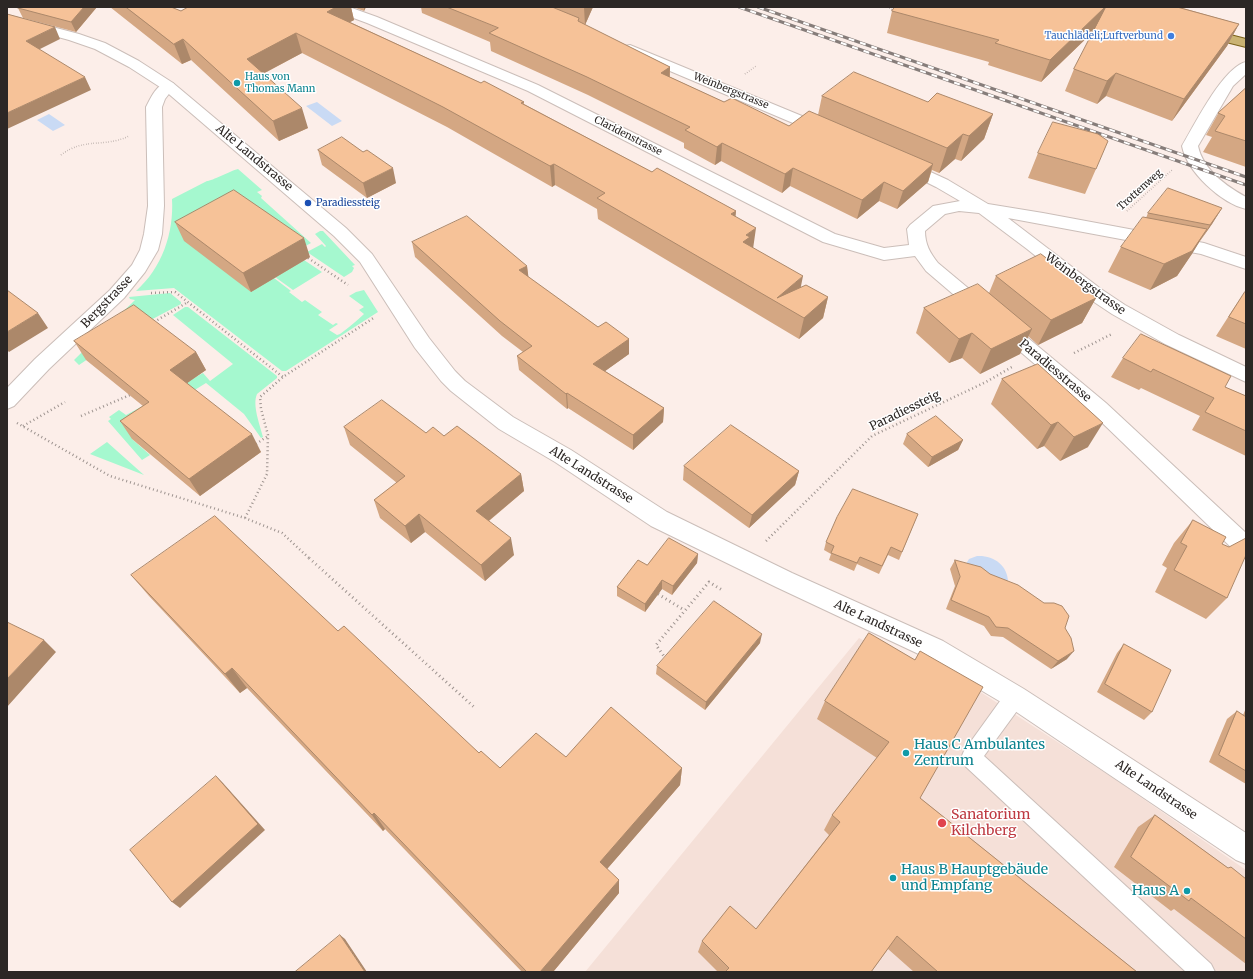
<!DOCTYPE html>
<meta charset="utf-8">
<style>
body{margin:0}
#map{position:relative;width:1253px;height:979px;overflow:hidden;background:#fceee9;font-family:Merriweather,serif}
canvas{display:block}
.frame{position:absolute;inset:0;border:8px solid #2c2725;pointer-events:none}
</style>
<div id="map">
<canvas width="1253" height="979"></canvas>
<div class="frame"></div>
</div>
<script>
const context = document.querySelector('canvas').getContext('2d');
context.lineJoin = 'round';
function fill(path, color) { context.fillStyle = color; context.fill(path, 'evenodd'); }
function strokePath(path, color, width, dash) { context.strokeStyle = color; context.lineWidth = width; context.lineCap = dash ? 'butt' : 'round'; context.setLineDash(dash || []); context.stroke(path); }
function label(font, color, halo, rows, align = 'center') {
  context.font = font + ' Merriweather,serif'; context.lineWidth = 3; context.setLineDash([]); context.textBaseline = 'middle'; context.strokeStyle = halo; context.fillStyle = color; for (const [text, x, y, turn = 0] of rows) {
    context.save(); context.translate(x, y); context.rotate((+turn || 0) * Math.PI / 180); context.textAlign = isNaN(turn) ? turn : align; if (halo) context.strokeText(text, 0, 0); context.fillText(text, 0, 0); context.restore();
  }
}
fill(new Path2D(`
 M 859,638 L 958,688 L 965,682 L 1110,776 L 1246,870 L 1246,972 L 585,972 Z`), '#f5e0d8');
fill(new Path2D(`
 M 238,169 L 262,190 L 257,192 L 262,196 L 261,198 L 311,243 L 300,249 L 274,278 L 291,291 L 289,292 L 302,302 L 305,300 L 322,312 L 318,315 L 333,325 L 336,323 L 338,324 L 329,330 L 337,335 L 340,334 C 349,327 357,321 364,314 L 359,310 L 364,307 L 349,296 L 356,292 L 364,290 L 378,312 L 286,371 L 282,371 L 174,288 L 136,291 C 162,268 174,233 172,199 L 207,181 C 212,181 230,171 238,169 Z
 M 320,231 L 323,231 L 355,265 L 352,266 L 354,268 L 352,272 L 344,277 L 307,252 L 322,244 L 325,247 L 326,246 L 315,234 Z
 M 304,260 L 322,272 L 293,290 L 275,277 Z
 M 170,293 L 181,302 L 181,304 L 128,332 L 79,365 L 74,360 L 135,300 L 130,299 L 129,297 Z
 M 185,307 L 188,307 L 277,376 L 277,378 L 257,394 C 252,405 260,425 263,437 L 261,438 L 244,414 L 206,383 L 185,396 L 132,439 L 150,455 L 142,460 L 108,421 L 111,419 L 109,417 L 119,410 L 126,415 L 203,373 L 210,381 L 233,364 L 173,315 Z
 M 107,442 L 144,475 L 90,454 Z`), '#a5f8cf');
fill(new Path2D(`
 M 317,102 L 342,121 L 332,126 L 306,106 Z
 M 49,114 L 65,125 L 53,131 L 37,120 Z
 M 977,556 C 993,555 1008,565 1008,582 L 964,567 L 969,559 Z`), '#c9daf4');
const service = new Path2D(`
 M 1015,688 L 1022,690 L 1025,697 L 1022,704 L 984,756 L 1211,964 L 1215,972 L 1186,972 L 964,765 L 961,758 L 964,751 L 1008,690 Z`);
const minor = new Path2D(`
 M 330,7 L 349,7 L 377,17 L 538,85 L 835,234 L 884,248 L 909,245 L 907,229 L 910,225 L 933,206 L 960,201 L 936,187 L 896,167 L 894,164 L 896,161 L 902,159 L 948,180 L 988,204 L 1043,213 L 1204,243 L 1246,257 L 1246,269 L 1201,254 L 1008,218 L 1101,289 L 1125,305 L 1179,335 L 1246,367 L 1246,382 L 1165,344 L 1112,314 L 1088,298 L 1027,249 L 979,213 L 959,211 L 945,214 L 925,231 C 925,244 930,253 938,263 L 1106,403 L 1246,533 L 1246,557 L 1238,554 L 1092,413 L 926,271 L 915,256 L 884,260 L 823,242 L 528,91 L 367,23 L 332,10 Z
 M 630,45 L 831,128 L 833,131 L 831,134 L 825,136 L 819,134 L 625,52 L 623,49 L 625,46 Z
 M 1246,62 L 1246,74 L 1233,86 L 1198,146 C 1203,170 1226,186 1246,197 L 1246,209 C 1221,203 1187,172 1182,146 C 1194,126 1223,67 1246,62 Z
 M 168,82 L 173,83 L 175,86 L 165,99 L 162,107 L 164,206 L 162,234 L 158,250 L 145,272 L 124,298 L 49,369 L 14,406 L 7,409 L 7,388 L 35,359 L 110,290 L 132,265 L 140,250 L 144,234 L 148,206 L 146,107 C 151,97 157,84 168,82 Z`);
const tertiary = new Path2D(`
 M 7,15 L 79,34 L 105,43 L 139,61 L 173,83 L 346,228 L 372,254 L 429,338 L 455,371 L 465,381 L 513,417 L 571,450 L 667,512 L 792,573 L 943,641 L 1024,689 L 1246,833 L 1246,864 L 1236,860 L 1006,705 L 925,657 L 776,587 L 651,526 L 555,462 L 499,429 L 451,391 L 441,381 L 415,348 L 360,262 L 334,236 L 163,89 L 129,67 L 95,49 L 69,40 L 7,23 Z`);
const primary = new Path2D(`
 M 1203,28 L 1246,39 L 1246,47 L 1198,35 L 1196,32 L 1198,29 Z`);
strokePath(service, '#cbbeb9', 2);
strokePath(minor, '#cbbeb9', 2);
strokePath(tertiary, '#cbbeb9', 2);
strokePath(primary, '#7b621b', 2);
strokePath(new Path2D(`
 M 887,7 L 895,11
 M 745,74 L 756,66
 M 61,155 C 84,137 105,148 129,136
 M 1127,211 L 1172,170`), '#9e9490', 1.5, [0.5, 2]);
strokePath(new Path2D(`
 M 308,258 L 348,285
 M 151,293 L 175,292 L 283,377
 M 154,322 L 188,302
 M 1074,353 L 1112,334
 M 81,416 L 130,395
 M 17,423 L 110,476 L 245,518 L 282,533 L 310,559
 M 23,426 L 65,402
 M 256,444 L 268,436
 M 245,518 L 267,474 L 268,435 L 261,409 L 260,397 L 283,377 L 375,317
 M 766,541 L 872,436 L 986,382 L 1012,367`), '#9e9490', 2.5, [1, 3]);
strokePath(new Path2D(`
 M 309,558 L 474,707
 M 658,594 L 684,610
 M 666,659 L 656,645 L 709,582 L 722,590`), '#9e9490', 3, [1, 3.5]);
fill(service, '#fff');
fill(minor, '#fff');
fill(tertiary, '#fff');
fill(primary, '#cab373');
const rail = new Path2D(`
 M 739,7 L 1246,185
 M 758,7 L 1246,177`);
strokePath(rail, '#867d7a', 3);
strokePath(rail, '#fff', 2, [6]);
fill(new Path2D(`
 M 97,7 L 76,32 L 23,18 L 18,8 Z
 M 110,7 L 171,7 L 181,11 L 188,7 L 351,7 L 354,20 L 350,22 L 481,83 L 524,102 L 524,104 L 652,172 L 736,211 L 735,217 L 753,248 L 800,288 L 828,297 L 823,318 L 799,339 L 598,219 L 597,209 L 555,185 L 552,187 L 447,127 L 302,53 L 263,74 L 308,128 L 279,141 L 191,60 L 182,64 Z
 M 353,7 L 366,7 L 364,11 Z
 M 421,7 L 593,7 L 585,25 L 670,67 L 670,77 L 724,102 L 789,126 L 818,115 L 822,96 L 928,102 L 993,114 L 984,139 L 961,161 L 955,159 L 939,173 L 932,170 L 928,182 L 897,209 L 879,201 L 857,219 L 790,186 L 782,193 L 721,161 L 715,165 L 684,148 L 684,143 L 588,95 L 491,51 L 490,42 L 422,13 Z
 M 895,7 L 1180,7 L 1179,7 L 1239,24 L 1227,46 L 1172,121 L 1106,96 L 1097,104 L 1065,91 L 1074,69 L 1093,32 L 1041,82 L 988,65 L 989,62 L 887,33 L 892,11 Z
 M 1246,88 L 1246,167 L 1203,152 L 1212,137 L 1206,135 L 1219,112 Z
 M 318,150 L 396,183 L 367,198 L 322,165 Z
 M 1038,153 L 1096,169 L 1085,194 L 1028,178 Z
 M 1222,208 L 1212,224 L 1200,241 L 1177,276 L 1150,290 L 1108,272 L 1121,247 L 1146,218 L 1148,213 Z
 M 175,222 L 310,257 L 251,292 L 184,241 Z
 M 412,242 L 527,266 L 528,277 L 598,327 L 629,339 L 629,354 L 605,371 L 664,408 L 663,422 L 633,450 L 568,408 L 567,409 L 519,370 L 517,356 L 523,352 L 502,336 L 415,257 Z
 M 996,276 L 1096,298 L 1082,323 L 1038,345 L 1028,336 L 1020,354 L 980,374 L 962,358 L 949,363 L 916,333 L 924,308 L 989,293 Z
 M 1245,292 L 1246,293 L 1246,349 L 1216,336 L 1232,311 Z
 M 74,341 L 196,352 L 206,370 L 187,383 L 261,452 L 200,496 L 132,439 L 120,421 L 143,406 L 86,360 Z
 M 1123,358 L 1225,387 L 1246,396 L 1246,456 L 1192,430 L 1200,416 L 1141,388 L 1139,390 L 1111,377 Z
 M 1038,364 L 1088,447 L 1060,461 L 1044,446 L 1037,449 L 991,404 L 1002,379 Z
 M 344,427 L 426,433 L 444,436 L 521,474 L 524,491 L 489,521 L 514,555 L 485,581 L 425,532 L 411,543 L 380,518 L 374,500 L 397,483 L 350,445 Z
 M 907,434 L 963,440 L 958,450 L 928,467 L 903,444 Z
 M 684,466 L 799,471 L 795,485 L 749,528 L 683,480 Z
 M 918,514 L 899,560 L 888,555 L 879,574 L 857,564 L 854,571 L 829,560 L 831,554 L 824,550 L 826,542 Z
 M 1193,520 L 1222,544 L 1227,598 L 1206,619 L 1155,592 L 1167,568 L 1162,565 L 1174,543 Z
 M 698,554 L 697,563 L 672,595 L 662,589 L 645,612 L 617,596 L 617,587 L 647,565 Z
 M 955,560 L 990,574 L 1065,628 L 1067,659 L 1051,669 L 1003,637 L 991,636 L 984,626 L 946,609 L 955,586 L 950,569 Z
 M 131,575 L 338,631 L 479,753 L 500,768 L 566,757 L 682,768 L 680,785 L 607,869 L 619,893 L 553,972 L 522,972 L 385,829 L 383,831 L 247,688 L 240,693 L 149,596 Z
 M 869,633 L 920,798 L 1137,972 L 914,972 L 888,949 L 871,972 L 718,972 L 698,952 L 702,941 L 756,929 L 829,835 L 824,830 L 832,815 L 877,758 L 817,719 L 825,701 Z
 M 760,643 L 705,710 L 656,674 L 657,666 Z
 M 1124,644 L 1152,712 L 1144,720 L 1097,692 L 1117,653 Z
 M 1246,708 L 1246,784 L 1209,762 L 1227,719 L 1237,711 L 1243,715 Z
 M 1155,815 L 1228,868 L 1246,879 L 1246,964 L 1174,909 L 1171,911 L 1114,867 L 1138,827 Z`), '#d4a783');
fill(new Path2D(`
 M 84,7 L 97,7 L 76,32 L 71,22 Z
 M 336,7 L 351,7 L 354,20 L 332,32 L 327,12 Z
 M 364,7 L 366,7 L 364,11 Z
 M 584,7 L 593,7 L 585,25 Z
 M 1105,7 L 1106,7 L 1098,27 L 1041,82 L 1050,60 Z
 M 1239,24 L 1227,46 L 1172,121 L 1184,99 Z
 M 55,27 L 60,39 L 32,53 L 26,41 Z
 M 296,33 L 302,53 L 253,79 L 247,59 Z
 M 183,39 L 191,60 L 182,64 L 174,44 Z
 M 670,67 L 669,85 L 661,73 Z
 M 1116,73 L 1106,96 L 1097,104 L 1107,81 Z
 M 85,77 L 91,90 L 7,129 L 7,113 Z
 M 302,108 L 308,128 L 279,141 L 273,121 Z
 M 993,114 L 984,139 L 961,161 L 969,136 Z
 M 963,134 L 955,159 L 939,173 L 947,148 Z
 M 722,143 L 721,161 L 715,165 L 717,147 Z
 M 554,164 L 555,185 L 552,187 L 550,166 Z
 M 933,164 L 928,182 L 897,209 L 903,191 Z
 M 393,168 L 396,183 L 367,198 L 363,183 Z
 M 793,168 L 790,186 L 782,193 L 785,174 Z
 M 884,182 L 879,201 L 857,219 L 862,200 Z
 M 1222,208 L 1212,224 L 1200,241 L 1210,225 Z
 M 736,211 L 734,232 L 731,214 Z
 M 756,228 L 753,249 L 743,242 L 746,235 Z
 M 1207,229 L 1192,254 L 1177,276 L 1150,290 L 1164,264 Z
 M 304,238 L 310,257 L 251,292 L 243,273 Z
 M 527,266 L 529,281 L 519,270 Z
 M 803,276 L 799,296 L 777,298 Z
 M 828,297 L 823,318 L 799,339 L 804,318 Z
 M 1096,298 L 1082,323 L 1038,345 L 1051,320 Z
 M 38,313 L 48,328 L 9,352 L 7,350 L 7,332 Z
 M 1032,329 L 1020,354 L 980,374 L 991,349 Z
 M 972,333 L 962,358 L 949,363 L 959,339 Z
 M 629,339 L 629,354 L 594,379 L 593,364 Z
 M 196,352 L 206,370 L 180,388 L 170,370 Z
 M 567,393 L 568,408 L 567,409 L 566,394 Z
 M 664,408 L 663,422 L 633,450 L 633,435 Z
 M 1058,422 L 1044,446 L 1037,449 L 1051,425 Z
 M 1103,423 L 1088,447 L 1060,461 L 1074,437 Z
 M 252,434 L 261,452 L 200,496 L 189,479 Z
 M 963,440 L 958,450 L 928,467 L 932,457 Z
 M 799,471 L 795,485 L 749,528 L 752,515 Z
 M 521,474 L 524,491 L 480,528 L 476,511 Z
 M 419,514 L 425,532 L 411,543 L 405,526 Z
 M 511,538 L 514,555 L 485,581 L 481,565 Z
 M 698,554 L 697,563 L 672,595 L 673,586 Z
 M 662,580 L 662,589 L 645,612 L 645,604 Z
 M 762,634 L 760,643 L 705,710 L 706,702 Z
 M 44,640 L 56,652 L 7,707 L 7,679 Z
 M 1074,651 L 1067,659 L 1051,669 L 1058,661 Z
 M 232,668 L 247,688 L 240,693 L 225,674 Z
 M 682,768 L 680,785 L 601,876 L 600,862 Z
 M 216,776 L 223,783 L 265,830 L 180,908 L 172,902 Z
 M 374,813 L 385,829 L 383,831 L 372,815 Z
 M 619,880 L 619,893 L 553,972 L 540,972 Z
 M 340,935 L 345,939 L 367,972 L 365,972 Z`), '#ac886a');
const building = new Path2D(`
 M 20,7 L 84,7 L 71,22 L 18,8 Z
 M 126,7 L 171,7 L 181,11 L 188,7 L 336,7 L 327,12 L 481,83 L 484,81 L 524,102 L 521,103 L 652,172 L 657,168 L 736,211 L 731,214 L 756,228 L 746,235 L 750,237 L 743,242 L 803,276 L 777,298 L 806,285 L 828,297 L 804,318 L 597,198 L 605,193 L 554,164 L 550,166 L 443,107 L 296,33 L 247,59 L 302,108 L 273,121 L 183,39 L 174,44 Z
 M 447,7 L 552,7 L 579,18 L 578,21 L 670,67 L 661,73 L 724,102 L 732,98 L 789,126 L 809,111 L 933,164 L 903,191 L 884,182 L 862,200 L 793,168 L 785,174 L 722,143 L 717,147 L 685,130 L 690,127 L 587,77 L 489,33 L 498,28 Z
 M 895,7 L 1105,7 L 1050,60 L 995,43 L 999,40 L 892,11 Z
 M 1106,7 L 1177,7 L 1239,24 L 1184,99 L 1116,73 L 1107,81 L 1074,69 Z
 M 7,14 L 55,27 L 26,41 L 85,77 L 7,113 Z
 M 854,72 L 928,102 L 937,93 L 993,114 L 969,136 L 963,134 L 947,148 L 822,96 Z
 M 1246,88 L 1246,141 L 1215,131 L 1225,116 L 1218,113 L 1219,112 Z
 M 1053,122 L 1098,134 L 1108,141 L 1096,169 L 1038,153 Z
 M 342,137 L 363,152 L 367,150 L 393,168 L 363,183 L 318,150 Z
 M 1168,188 L 1222,208 L 1210,225 L 1148,213 Z
 M 234,190 L 304,238 L 243,273 L 175,222 Z
 M 467,216 L 527,266 L 519,270 L 598,327 L 606,322 L 629,339 L 593,364 L 664,408 L 633,435 L 567,393 L 566,394 L 517,356 L 532,346 L 500,321 L 412,242 Z
 M 1143,217 L 1207,229 L 1192,251 L 1164,264 L 1121,247 Z
 M 1041,254 L 1082,285 L 1096,298 L 1051,320 L 996,276 Z
 M 978,284 L 1032,329 L 991,349 L 972,333 L 959,339 L 924,308 Z
 M 7,290 L 38,313 L 7,332 Z
 M 1245,292 L 1246,293 L 1246,324 L 1229,317 Z
 M 134,305 L 196,352 L 170,370 L 252,434 L 189,479 L 120,421 L 149,402 L 74,341 Z
 M 1141,334 L 1231,376 L 1225,387 L 1246,396 L 1246,431 L 1205,412 L 1214,398 L 1153,369 L 1151,372 L 1123,358 Z
 M 1038,364 L 1103,423 L 1074,437 L 1058,422 L 1051,425 L 1002,379 Z
 M 382,400 L 426,433 L 433,427 L 444,436 L 457,426 L 521,474 L 476,511 L 511,538 L 481,565 L 419,514 L 405,526 L 374,500 L 405,476 L 344,427 Z
 M 936,416 L 963,440 L 932,457 L 907,434 Z
 M 731,425 L 799,471 L 752,515 L 684,466 Z
 M 853,489 L 918,514 L 902,552 L 891,547 L 882,566 L 860,557 L 857,563 L 831,553 L 834,546 L 826,542 L 837,517 Z
 M 215,516 L 338,631 L 344,626 L 479,753 L 481,751 L 500,768 L 536,733 L 566,757 L 611,707 L 682,768 L 600,862 L 619,880 L 540,972 L 527,972 L 374,813 L 372,815 L 232,668 L 225,674 L 131,575 Z
 M 1193,520 L 1226,537 L 1222,544 L 1229,547 L 1246,538 L 1246,555 L 1227,598 L 1174,570 L 1187,546 L 1181,543 Z
 M 669,538 L 698,554 L 673,586 L 662,580 L 645,604 L 617,587 L 638,560 L 647,565 Z
 M 955,560 L 981,567 L 990,574 L 1018,585 L 1044,603 L 1054,603 L 1062,606 L 1069,616 L 1065,628 L 1071,638 L 1074,651 L 1058,661 L 1008,628 L 996,627 L 989,617 L 951,600 L 960,577 Z
 M 714,601 L 762,634 L 706,702 L 657,666 Z
 M 7,622 L 44,640 L 7,679 Z
 M 869,633 L 915,660 L 920,651 L 983,687 L 920,798 L 1137,972 L 938,972 L 897,936 L 871,972 L 725,972 L 729,968 L 702,941 L 730,906 L 756,929 L 840,822 L 832,815 L 889,742 L 825,701 Z
 M 1124,644 L 1171,670 L 1152,712 L 1105,684 Z
 M 1237,711 L 1246,717 L 1246,771 L 1219,755 Z
 M 216,776 L 258,824 L 172,902 L 130,850 Z
 M 1155,815 L 1228,868 L 1231,867 L 1246,879 L 1246,939 L 1191,898 L 1189,901 L 1131,857 Z
 M 340,935 L 365,972 L 295,972 Z`);
fill(building, '#f6c298');
strokePath(building, '#ac886a', 1);
for (const [x, y, r, color] of [
 [1171,36,4,"#3f7fe0"],
 [237,83,4,"#0f9aa8"],
 [308,203,4,"#1a4fb4"],
 [906,753,4,"#0f9aa8"],
 [942,823,5,"#e0444e"],
 [893,878,4,"#0f9aa8"],
 [1187,891,4,"#0f9aa8"]
]) { const dot = new Path2D(); dot.arc(x, y, r, 0, 2 * Math.PI); context.fillStyle = color; context.fill(dot); strokePath(dot, '#fff', 1.5); }
label('10px', '#366cbe', '#fff', [
 ["Tauchlädeli;Luftverbund",1163,36]
], 'right');
label('10px', '#0d838f', '#fff', [
 ["Haus von",245,77],
 ["Thomas Mann",245,89]
], 'left');
label('10px', '#2c2725', '#fff', [
 ["Weinbergstrasse",731,91,22],
 ["Claridenstrasse",628,136,27],
 ["Trottenweg",1140,190,-42]
]);
label('10px', '#164399', '#fff', [
 ["Paradiessteig",316,203]
], 'left');
label('12px', '#2c2725', '#fff', [
 ["Alte Landstrasse",254,158,40],
 ["Weinbergstrasse",1085,284,36],
 ["Bergstrasse",107,302,-46],
 ["Paradiesstrasse",1055,371,40],
 ["Paradiessteig",905,411,-26],
 ["Alte Landstrasse",591,475,32],
 ["Alte Landstrasse",878,624,25],
 ["Alte Landstrasse",1156,790,34]
]);
label('14px', '#0d838f', '#fff', [
 ["Haus C Ambulantes",914,745],
 ["Zentrum",914,761],
 ["Haus B Hauptgebäude",901,870],
 ["und Empfang",901,886],
 ["Haus A",1179,891,"right"]
], 'left');
label('14px', '#be3a42', '#fff', [
 ["Sanatorium",951,815],
 ["Kilchberg",951,831]
], 'left');
</script>
